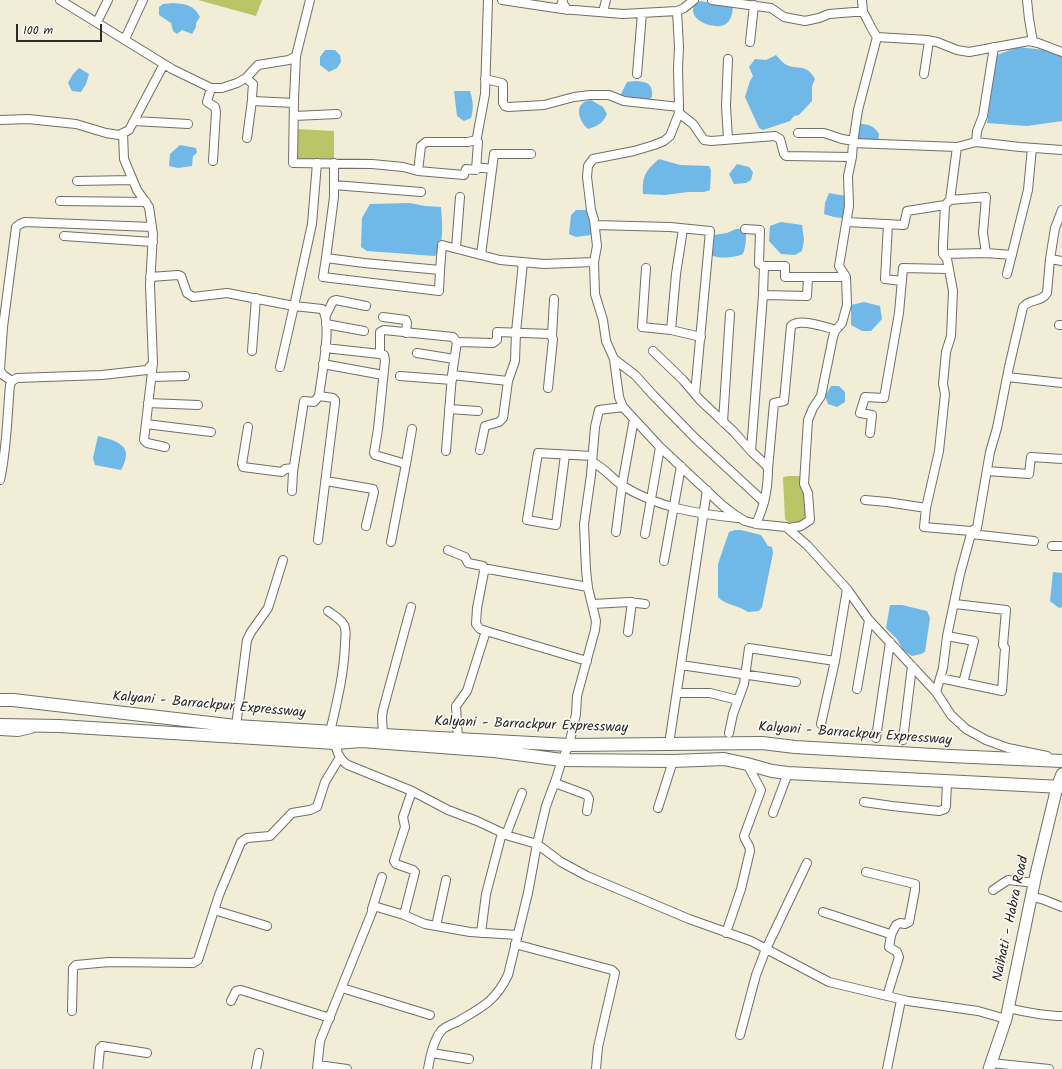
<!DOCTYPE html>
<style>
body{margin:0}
#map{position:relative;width:1062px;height:1069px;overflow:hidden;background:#f1edd6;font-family:Kalam,sans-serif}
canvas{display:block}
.scale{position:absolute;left:16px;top:24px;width:86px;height:18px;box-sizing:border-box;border:2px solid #2b2b2b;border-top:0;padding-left:5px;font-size:12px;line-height:14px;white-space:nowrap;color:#2b2b2b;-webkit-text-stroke:3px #fdfcf7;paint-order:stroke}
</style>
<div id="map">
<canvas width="1062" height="1069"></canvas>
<div class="scale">100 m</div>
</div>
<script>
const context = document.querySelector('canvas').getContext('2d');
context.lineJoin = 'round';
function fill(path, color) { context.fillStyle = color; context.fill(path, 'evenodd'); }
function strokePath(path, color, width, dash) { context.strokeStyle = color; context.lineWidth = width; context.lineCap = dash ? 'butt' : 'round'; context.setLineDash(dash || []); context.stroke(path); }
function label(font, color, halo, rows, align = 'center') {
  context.font = font + ' Kalam,sans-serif'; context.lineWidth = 3; context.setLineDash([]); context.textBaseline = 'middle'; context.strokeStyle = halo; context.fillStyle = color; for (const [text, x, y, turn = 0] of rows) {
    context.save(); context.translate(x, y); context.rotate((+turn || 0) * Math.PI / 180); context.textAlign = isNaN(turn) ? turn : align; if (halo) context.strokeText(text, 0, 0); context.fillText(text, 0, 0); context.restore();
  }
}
fill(new Path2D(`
 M 198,0 L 262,0 L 256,16 Z
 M 296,129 L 334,131 L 334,162 L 292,162 Z
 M 789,476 L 799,476 L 803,478 L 808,518 L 799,522 L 789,523 L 785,519 L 783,477 Z`), '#b9c567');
fill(new Path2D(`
 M 697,1 L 733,5 C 733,10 732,19 727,23 C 719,31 693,23 693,10 C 693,7 696,3 697,1 Z
 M 173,3 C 186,4 194,5 200,17 L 196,23 L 196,27 L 192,34 L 182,30 L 177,34 L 173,31 L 171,23 L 159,15 L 159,7 L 163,4 Z
 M 1018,47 L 1045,50 L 1062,55 L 1062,121 L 1027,126 L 987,123 L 997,55 Z
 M 325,50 L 335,50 L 340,55 L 341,62 L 337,68 L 329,72 L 320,65 L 320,57 Z
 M 776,55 C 779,58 782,62 785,64 C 796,71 806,62 815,79 L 812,86 L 812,101 L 799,115 L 794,116 L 790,121 L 763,130 L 759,128 L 745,97 L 750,81 L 753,76 L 749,67 L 755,59 L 766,60 Z
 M 79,68 L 89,74 L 86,84 L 81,92 L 72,91 L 68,83 L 73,74 Z
 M 636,81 C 648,82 653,84 652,97 L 646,102 L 619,98 L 627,82 Z
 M 454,91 L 470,91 C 473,101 474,108 471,118 L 464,121 L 457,116 Z
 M 591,100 L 603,107 L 607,114 C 603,123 598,126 588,129 C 581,123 574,109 584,102 C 586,101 588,101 591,100 Z
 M 859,124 C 869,124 874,126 879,134 L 878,143 L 859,141 L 856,137 Z
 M 180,145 L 196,148 L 197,153 L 193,156 L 192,166 L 178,168 L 169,166 L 170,154 Z
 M 659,159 L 680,165 L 709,166 L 711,170 L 710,190 L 704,192 L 688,192 L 665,195 L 643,194 C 642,176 646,170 659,159 Z
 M 737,164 L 749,167 L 753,172 L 751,180 L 746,183 L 734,184 L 729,174 Z
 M 829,193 L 846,196 L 847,214 L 842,218 L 834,217 L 824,214 L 825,203 Z
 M 410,203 L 425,206 L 441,207 C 442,223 445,243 435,256 L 367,251 L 361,247 L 362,218 L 370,204 Z
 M 576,210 L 587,210 L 593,228 L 591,235 L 576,237 L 569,234 L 571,215 Z
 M 781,222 L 802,225 L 804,240 L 802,251 L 795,255 L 781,254 L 769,241 L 770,226 Z
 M 736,229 L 745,229 C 747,238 746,245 743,254 C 734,258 720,259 711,255 L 711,241 L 713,240 L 714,235 L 727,233 Z
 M 864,302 L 880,306 L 882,319 L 871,331 L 862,331 L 851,325 L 851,305 Z
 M 831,386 L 839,386 L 845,392 L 845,402 L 837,407 L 828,404 L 825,396 Z
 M 98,436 C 118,441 135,446 121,470 L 95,465 L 93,458 Z
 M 735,530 L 741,530 L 761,535 L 768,546 L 772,547 L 773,553 L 762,607 L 759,611 L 748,612 C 738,605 725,605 718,597 L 718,564 L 729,532 Z
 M 1053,572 L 1062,573 L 1062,607 L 1059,608 L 1050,601 Z
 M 890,605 L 902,605 L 927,611 L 930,618 L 925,652 L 921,654 L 912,656 L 903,650 L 897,639 L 886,628 Z`), '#70b8e8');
const minor = new Path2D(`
 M 60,0 L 172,69 L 211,88 L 222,88 L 237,83 L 246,78 L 258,65 L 289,60 L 296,56
 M 310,0 L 296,56 L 294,99 L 293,163 L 372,164 L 403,167 L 418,171 L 464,175 L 466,169 L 476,170 L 478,142 L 476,140
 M 502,0 L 562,9 L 623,14 L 677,11
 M 563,0 L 561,5 L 565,6 L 567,10
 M 712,0 L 771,8 L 784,17 L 805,21 L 819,18 L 829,14 L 854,12 L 863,12 C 868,20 871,29 877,37 L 927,40 L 937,42 L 957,50 L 969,52 L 1029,41 L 1038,43 L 1062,52
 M 862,0 L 863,12
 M 1027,0 L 1029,19 L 1033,42
 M 603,12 L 606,0
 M 97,22 L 108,0
 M 877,37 L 858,110 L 853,143 L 957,147 L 976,142 L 1020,147 L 1062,150
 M 125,39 L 143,0
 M 750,42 L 754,5
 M 637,74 L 642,13
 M 924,74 L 929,41
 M 246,78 L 253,84 L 252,97 L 253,101 L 294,103
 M 485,79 L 502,83 L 503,84 L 503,103 L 505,106 L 508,107 L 544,105 L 574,97 L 590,95 L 609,95 L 624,101 L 679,107
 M 211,88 L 207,102 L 215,107 L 216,112 L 213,161
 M 679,113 L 693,124 L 704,140 L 711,141 L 775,136 L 780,139 L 784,154 L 786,156 L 852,157
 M 294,116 L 337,114
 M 0,120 L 28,119 L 76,124 L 106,133 L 119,135 L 129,130 L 164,64
 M 134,121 L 188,124
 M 798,133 L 824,133 L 842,139 L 854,141
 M 247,138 L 252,100
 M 728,139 L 726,106 L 728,59
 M 976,142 L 977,131 L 983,116 L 994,47
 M 334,163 L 334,197 L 326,258 L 364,263 L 440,270 L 442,245 L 500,260 L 544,264 L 594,262
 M 476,167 L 492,169
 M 418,171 L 421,146 L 426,142 L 468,142 L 476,140 L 477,137 L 485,94 L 488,0
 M 77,181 L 132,180
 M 334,185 L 421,192
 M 60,201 L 146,202
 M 847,222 L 904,225 L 907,211 L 945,205
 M 888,224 L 885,279 L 902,281
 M 595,225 L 670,227 L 710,231 L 695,394
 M 745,229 L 760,230 L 759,264 L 764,266 L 785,266 L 785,277 L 846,277
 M 64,236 L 153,242
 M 456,248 L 460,197
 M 986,253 L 1012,255
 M 943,254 L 986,253 L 983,233 L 986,197 L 950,200
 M 481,255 L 494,154 L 531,154
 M 326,258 L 323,277 L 439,291 L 440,270
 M 1050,259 L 1062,261
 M 646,268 L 642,327 L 671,330 L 701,337
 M 1007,274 L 1028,190 L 1032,148
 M 150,277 L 178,275 L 181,276 L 187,293 L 193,297 L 227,293 L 294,306 L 280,367
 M 763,295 L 807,296 L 808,277
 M 326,315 L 333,301 L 336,300 L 366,306
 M 383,317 L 406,320 L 407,323 L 406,333
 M 326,324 L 364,331
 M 1059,325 L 1062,325
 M 671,330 L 676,274 L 683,229
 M 835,331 L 842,323 L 847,305 L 846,277 L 839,266 L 849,206 L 848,176 L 852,157 L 853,143
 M 552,336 L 554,299
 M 325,348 L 380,354
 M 252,351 L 256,298
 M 653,351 L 683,380 L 700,400 L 734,432 L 751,451 L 768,467 C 768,489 765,504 756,524
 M 417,353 L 454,359
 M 614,359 L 635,375 L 653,395 L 695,438 L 764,502
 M 153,363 L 144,440 L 147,443 L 165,447
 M 323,364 L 383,375
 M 400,376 L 452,380
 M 152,377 L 185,376
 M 1007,377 L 1062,383
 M 12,381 L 3,375 L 0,370 L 3,327 L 16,227 L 20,224 L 25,222 L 152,227
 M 508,381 L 452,375 L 457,342 L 493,343 L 497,340 L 497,332 L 550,334 L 553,339 L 548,388
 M 148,403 L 198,405
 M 623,407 L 660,447 L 722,505 L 735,515 L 745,521 L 756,524 L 786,527 L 807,545 L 847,589 L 869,620 L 936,692 L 951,715 L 966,729 L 986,740 L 1008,748 L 1047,756
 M 449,409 L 478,411
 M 723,422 L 730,314
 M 146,424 L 211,432
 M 248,427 L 242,464 L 243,467 L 282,472 L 285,469 L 293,468
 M 870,433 L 872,415 L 860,413 L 865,397 L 884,398 L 899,313 L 903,268 L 948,269
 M 480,450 L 485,426 L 499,422 L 503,418 L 508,381 L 515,361 L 516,332 L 523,262
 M 446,451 L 452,375
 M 751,451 L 763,295 L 764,266
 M 565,455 L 556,525 L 527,520 L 538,453 L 592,456
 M 592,462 C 605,468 612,479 623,486 C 659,508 698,514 738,518
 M 406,464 L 412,429
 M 768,469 L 774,403 L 784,401 L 791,326 C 799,318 822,326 833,329 L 835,331 L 833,337 L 821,396 L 813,408 L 808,420 L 804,484 L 808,493 L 810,520 L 801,526 L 789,528
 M 987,471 L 1029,474 L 1031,457 L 1062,459
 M 0,480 C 7,449 7,417 10,385 L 12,381 L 17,378 L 102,375 L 147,370 L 153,363 L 150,285 L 153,234 L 149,207 L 137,190 L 124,159 L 123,133
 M 326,481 L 373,489 L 374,492 L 366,526
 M 292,491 L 293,472 L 304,401 L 314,402 L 319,396 C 321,378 333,322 322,309 L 294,306 L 312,224 L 317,163
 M 865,500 L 887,502 L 926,508 L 924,527 L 971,531 L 971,534 L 960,574 L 947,636 L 943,668 L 936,692
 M 926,508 L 939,451 L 945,394 L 943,384 L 946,352 L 951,336 L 953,291 L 947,259 L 943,254 L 943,244 L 945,205 L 950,200 L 957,147
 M 971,531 L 977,528 L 990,452 L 997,428 L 1009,367 L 1023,307 C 1030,298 1041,303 1047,293 L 1050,259 L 1055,228 L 1062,210
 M 616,532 L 622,485 L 634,419
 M 645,534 L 660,447
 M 971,534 L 1034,541
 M 318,540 L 335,403 L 335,400 L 333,398 L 319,396
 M 391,542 L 406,464 L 375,455 L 374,453 L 378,429 L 385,360 L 384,355 L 380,354 L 380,332 L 384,330 L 453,337 L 457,342
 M 1052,546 L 1062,546
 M 448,550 L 465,557 L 468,563 L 483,566 L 484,572
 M 664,561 L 681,466
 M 593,604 L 629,602 L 645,604
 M 328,611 C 333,615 341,619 344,625 C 347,631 345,638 345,644 C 344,674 337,702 330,732
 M 486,631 L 480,629 L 476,624 L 477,608 L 484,572 L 488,569 L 588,587
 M 628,632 L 632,602
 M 947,636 L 974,641 L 963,683
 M 681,665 L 796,682
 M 940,678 L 1002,691 L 1005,648 L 1003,645 L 1006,610 L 955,604
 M 857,689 L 869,620
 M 677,693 L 710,693 L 738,700
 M 821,724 L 835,661 L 847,589
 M 236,726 L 247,640 L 251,632 L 268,608 L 283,560
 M 0,731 L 18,732 L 31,729
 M 729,733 L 733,714 L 744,684 L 749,648 L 835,661
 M 383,735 L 382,717 L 383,710 L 411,607
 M 876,738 L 890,642
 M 336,739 C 334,749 340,760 348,765 L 412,791 L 448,810 L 477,821 L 509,836 L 537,844 L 561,862 L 587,876 L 689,919 L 751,941 L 829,982 L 908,1001 L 978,1011 L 1006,1019
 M 458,739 L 456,706 L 467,691 L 486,631 L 587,661
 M 903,740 L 912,666
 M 669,744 L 707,490
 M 555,783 L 587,795 L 589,799 L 587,811
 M 864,802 L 892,806 L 939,811 L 945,809 L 946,806 L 947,781
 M 658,808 L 673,761
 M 773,813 L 788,773
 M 506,835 L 522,793
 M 866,872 L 915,884 L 915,890 L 909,922 L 905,924 L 900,923 L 896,925 L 891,935
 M 993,890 L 1008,880 L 1035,883
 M 1032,897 L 1042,899 L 1062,907
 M 372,909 L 382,877
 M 214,910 L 267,926
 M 823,912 L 890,934 L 891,936 L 889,947 L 897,952 L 899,957 L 887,996
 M 404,915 L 415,872 L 413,870 L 396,864 L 394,861 L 405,827 L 403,817 L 412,791
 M 436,926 L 446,880
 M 481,933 L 486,894 L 502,833
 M 726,933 L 741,889 L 750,851 C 750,844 745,842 744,836 L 761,790 L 747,764
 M 515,944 L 612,970 L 615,973 L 598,1047 L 596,1069
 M 342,988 L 430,1015
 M 231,1001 L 236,991 L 241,990 L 330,1018
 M 1008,1008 C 1026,1012 1043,1016 1062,1016
 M 72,1011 L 73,968 L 76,965 L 109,962 L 193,963 L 198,960 L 219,895 L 241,842 L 247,838 L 270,836 L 292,813 L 310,810 L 317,807 L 325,782 L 340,757
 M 740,1035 L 756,975 L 766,949 L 807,863
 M 432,1053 L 469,1059
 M 991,1063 L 1049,1069
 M 318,1065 L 347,1069
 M 98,1069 L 100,1048 L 102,1046 L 147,1053
 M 256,1069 L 259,1053
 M 317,1069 L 320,1041 L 374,907 L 377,907 L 404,915 L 425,924 L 470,932 L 517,935
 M 428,1069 C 430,1057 433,1041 441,1031 C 444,1027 452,1024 457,1022 C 482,1007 495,1002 508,975 L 528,893 L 537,844 L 546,806 L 556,779 L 562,760 L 569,745 L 576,714 L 577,696 L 595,630 L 596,621 L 588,588 L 586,570 L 584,524 L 591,475 L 595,427 L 599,410 L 623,407 L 619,397 L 614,359 L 606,341 L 603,320 L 595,294 L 594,262 L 597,246 L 594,220 L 591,210 L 587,177 L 588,166 L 593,159 L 634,151 L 654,145 L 664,141 L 670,136 L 679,113 L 679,107 L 678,69 L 679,47 L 677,11 L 684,8 L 694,0
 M 887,1069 L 901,1000`);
const major = new Path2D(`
 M 989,1069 L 1006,1019 L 1036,874 L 1057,787 L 1062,774`);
const highway = new Path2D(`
 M 0,700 L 13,700 L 236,726 L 383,735 L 569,745 L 762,743 L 795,747 L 950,756 L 1062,761
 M 0,725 L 59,726 L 335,743 L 361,741 L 494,751 L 562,760 L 673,761 L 724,759 L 747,764 L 772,771 L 788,773 L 1062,787`);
strokePath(minor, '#706f67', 10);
strokePath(major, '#706f67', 13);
strokePath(highway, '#706f67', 14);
strokePath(minor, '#fff', 8);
strokePath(major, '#fff', 11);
strokePath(highway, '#fff', 12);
label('14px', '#2b2b2b', '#fdfcf7', [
 ["Kalyani - Barrackpur Expressway",209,706,5],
 ["Kalyani - Barrackpur Expressway",531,726,2],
 ["Kalyani - Barrackpur Expressway",855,735,4],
 ["Naihati - Habra Road",1012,919,-78]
]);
</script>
